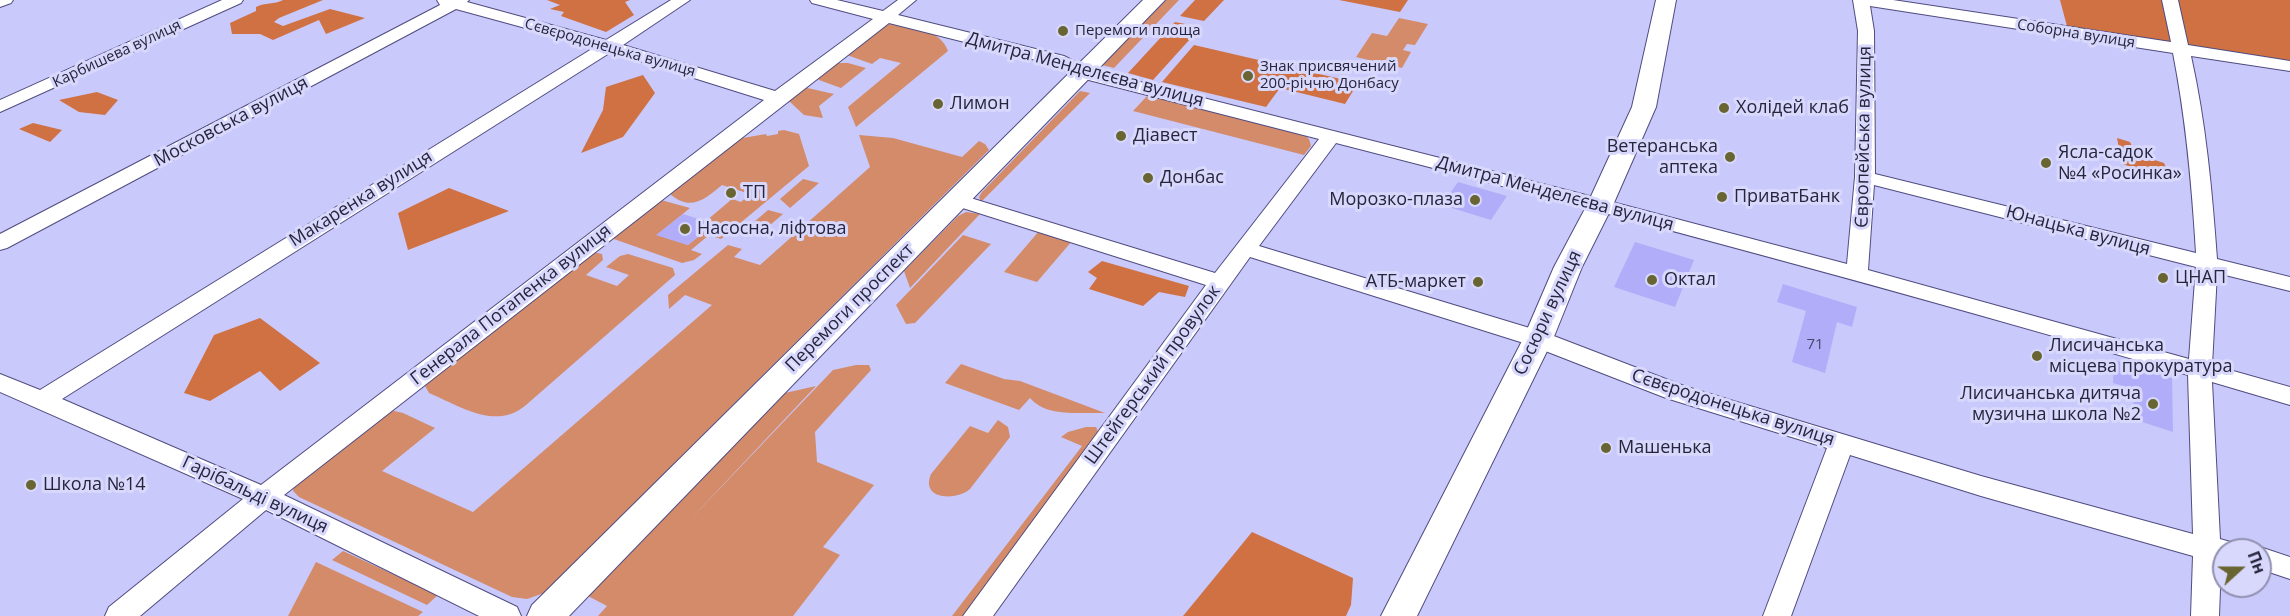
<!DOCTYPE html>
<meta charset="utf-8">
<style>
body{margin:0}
#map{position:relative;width:2290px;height:616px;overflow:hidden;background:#cac9fb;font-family:"Open Sans",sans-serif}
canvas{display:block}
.north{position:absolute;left:2212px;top:538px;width:60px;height:60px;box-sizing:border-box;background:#d8d8fd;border:2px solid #9190b0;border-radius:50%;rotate:69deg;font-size:16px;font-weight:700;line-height:24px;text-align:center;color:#26253c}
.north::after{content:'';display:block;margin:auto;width:21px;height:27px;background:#686532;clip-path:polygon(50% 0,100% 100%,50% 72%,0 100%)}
</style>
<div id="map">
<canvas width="2290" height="616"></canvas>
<div class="north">Пн</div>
</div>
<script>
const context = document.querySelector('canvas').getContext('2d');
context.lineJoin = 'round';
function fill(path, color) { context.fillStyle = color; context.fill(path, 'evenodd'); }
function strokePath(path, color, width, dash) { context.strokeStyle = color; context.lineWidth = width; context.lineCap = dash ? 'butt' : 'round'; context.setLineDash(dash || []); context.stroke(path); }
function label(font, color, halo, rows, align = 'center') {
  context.font = font + ' "Open Sans",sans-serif'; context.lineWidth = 6; context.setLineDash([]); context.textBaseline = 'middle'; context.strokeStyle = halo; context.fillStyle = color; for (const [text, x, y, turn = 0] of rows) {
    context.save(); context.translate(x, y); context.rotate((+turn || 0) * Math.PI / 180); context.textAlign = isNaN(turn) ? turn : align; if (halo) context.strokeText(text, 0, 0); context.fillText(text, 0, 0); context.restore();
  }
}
fill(new Path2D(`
 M 1166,0 L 1179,0 L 1114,68 L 1102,65 Z
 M 1399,18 L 1428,24 L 1415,45 L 1407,44 L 1403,50 L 1411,52 L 1402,68 L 1356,57 L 1372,33 L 1387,36 Z
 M 891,24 C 911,25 941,30 948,51 L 856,127 L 848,107 L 901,63 L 880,58 L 872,64 L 847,55 L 885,25 Z
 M 836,63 L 848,63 L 866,68 L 841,88 L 819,80 L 818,78 Z
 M 803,87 L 834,94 L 819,106 L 823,118 L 804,115 L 789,101 Z
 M 1080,91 L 1090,93 L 981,202 L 979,197 L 982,192 Z
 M 1148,95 L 1304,134 L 1309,139 L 1311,146 L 1304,155 L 1133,111 Z
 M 784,130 L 799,134 L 809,166 L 721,239 L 709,235 L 691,250 L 702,254 L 694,260 L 682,263 L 611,238 L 661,200 L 690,208 L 657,235 L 688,245 L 714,224 L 706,221 L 732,199 L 741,202 L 750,194 L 722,185 C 704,200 690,212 669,193 L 731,140 L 766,134 L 767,136 L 778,134 L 778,131 Z
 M 859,135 L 893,138 L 962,157 L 979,141 L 985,144 L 989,150 L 544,593 L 527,599 L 512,597 L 299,497 L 293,491 L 295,482 L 383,413 L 394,411 L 403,413 L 435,428 L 382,471 L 473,512 L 712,305 L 685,295 L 669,309 L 668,295 L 728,245 L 742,249 L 734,257 L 760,265 L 870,167 Z
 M 803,179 L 819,183 L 790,208 L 780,199 Z
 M 768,210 L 783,214 L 756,237 L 746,229 Z
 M 966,212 L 980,214 L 910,288 L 904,271 L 958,216 Z
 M 1039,231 L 1072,241 L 1037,282 L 1004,272 Z
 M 963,235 L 991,244 L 915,323 L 906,324 L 896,305 Z
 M 593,252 L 602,254 L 603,260 L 586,275 L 617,286 L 629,275 L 606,267 L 620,256 L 628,254 L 673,268 L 675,275 L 526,405 C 496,431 460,406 429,393 L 424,384 Z
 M 961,364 L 1004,379 L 1020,381 L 1105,413 C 1081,412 1047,418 1030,398 L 1019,410 L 945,383 Z
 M 856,365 L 869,365 L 871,370 L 815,432 L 817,462 L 874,485 L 823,547 L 840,555 L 793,616 L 598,616 L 607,606 L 588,596 L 785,393 L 816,386 L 684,526 L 833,370 Z
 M 998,420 L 1008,427 L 1010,437 L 970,489 C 956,501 920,500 931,474 L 970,426 L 988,433 Z
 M 1086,427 L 1096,427 L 1099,434 L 963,616 L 952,616 L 1082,446 L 1061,437 L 1068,432 Z
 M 343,551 L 438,595 L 427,605 L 332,560 Z
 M 316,562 L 423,612 L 418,616 L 288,616 Z`), '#d38b6a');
fill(new Path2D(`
 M 283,0 L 323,0 L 279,18 L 274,22 L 283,26 L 330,9 L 365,18 L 326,34 L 319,20 L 273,40 L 260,34 L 232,34 L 230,23 L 256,11 L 256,7 C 265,2 274,5 283,0 Z
 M 547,0 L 630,0 L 625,2 L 634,15 L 606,32 L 561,16 L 564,12 L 550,9 L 560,5 Z
 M 1195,0 L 1224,0 L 1204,21 L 1180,16 Z
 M 1339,0 L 1408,0 L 1400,12 Z
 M 2060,0 L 2290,0 L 2290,62 L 2068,30 Z
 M 1175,22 L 1201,27 L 1153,80 L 1128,73 Z
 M 1194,45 L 1358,83 L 1345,104 L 1280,88 L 1266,107 L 1162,82 Z
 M 643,75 L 655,93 L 623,137 L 581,153 L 603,110 L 606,87 Z
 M 97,92 L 118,100 L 105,115 L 79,112 L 59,100 Z
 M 33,123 L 62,130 L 50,142 L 19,129 Z
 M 2117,138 L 2130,142 L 2136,154 L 2164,163 L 2171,179 L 2122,164 Z
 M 449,188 L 509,211 L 408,250 L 398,213 Z
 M 1102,261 L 1189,286 L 1185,297 L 1159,292 L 1143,306 L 1089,289 L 1097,278 L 1088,272 Z
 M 260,318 L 320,363 L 280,391 L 260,371 L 210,401 L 184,393 L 214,335 Z
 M 1252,532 L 1353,578 L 1351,605 L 1346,616 L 1183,616 Z`), '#cf7142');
fill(new Path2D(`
 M 1458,182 L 1507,196 L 1491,220 L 1442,205 Z
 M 683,214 L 714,224 L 688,245 L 656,235 Z
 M 1635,242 L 1694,260 L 1675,307 L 1614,287 Z
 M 1783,284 L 1857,307 L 1852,327 L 1837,322 L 1825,373 L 1792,362 L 1806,311 L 1777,302 Z
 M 2114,360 L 2172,378 L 2173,432 L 2133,419 L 2134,389 L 2113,383 Z`), '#b1adf9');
const minor = new Path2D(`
 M 0,0 L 13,0 L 11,3 L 0,7 Z
 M 222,0 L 243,0 L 241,3 L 0,112 L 0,100 Z
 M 437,0 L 469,0 L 467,2 L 606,40 L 671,0 L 690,0 L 623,45 L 775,91 L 873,19 L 812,3 L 810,0 L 837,0 L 883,11 L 898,0 L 916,0 L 898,15 L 1064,56 L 1089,69 L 1578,193 L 1847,264 L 1855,177 L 1858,31 L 1853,0 L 1893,0 L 2171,42 L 2162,0 L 2178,0 L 2188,45 L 2290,61 L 2290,71 L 2191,56 C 2206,123 2212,191 2217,259 L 2290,277 L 2290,291 L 2217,273 L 2212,365 L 2290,387 L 2290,405 L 2212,382 L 2220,539 L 2234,543 L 2237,550 L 2224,550 L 2224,562 L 2221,562 L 2219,616 L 2191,616 L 2193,556 L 1981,496 L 1850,455 L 1791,616 L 1763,616 L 1827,448 L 1666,398 L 1530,345 L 1250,257 L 993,616 L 963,616 L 1206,285 L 950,204 L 947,200 L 950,196 L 964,196 L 1215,273 L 1319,139 L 1077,77 L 1052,64 L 889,23 L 284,495 L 517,607 L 521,616 L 479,616 L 266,510 L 140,616 L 105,616 L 109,607 L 243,499 L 0,392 L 0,374 L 40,390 L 595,47 L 456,9 L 7,248 L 0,250 L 0,234 L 440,5 ZM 1870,6 L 2173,53 C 2186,119 2192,186 2196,253 L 1875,174 L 1874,31 ZM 611,52 L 764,100 L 261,485 L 62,399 ZM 1336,143 C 1621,216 1905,292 2188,375 L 2193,534 L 1981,476 L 1684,386 L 1546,333 L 1259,246 ZM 1874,185 L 2196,267 L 2189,359 L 1868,270 Z
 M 2260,547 L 2290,557 L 2290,579 L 2260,569 L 2260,550 L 2250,550 Z`);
const major = new Path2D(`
 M 1143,0 L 1165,0 L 569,616 L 527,616 L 532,605 Z
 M 1656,0 L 1676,0 L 1656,107 L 1613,205 L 1582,267 L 1553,339 L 1417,616 L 1381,616 L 1523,339 L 1554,267 L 1587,205 L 1632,107 Z`);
strokePath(minor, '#504c81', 2);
strokePath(major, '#504c81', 2);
fill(minor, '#fff');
fill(major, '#fff');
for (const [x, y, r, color] of [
 [1063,31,6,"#686532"],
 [1248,76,6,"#686532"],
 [938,104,6,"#686532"],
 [1724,108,6,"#686532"],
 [1121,136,6,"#686532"],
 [1730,157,6,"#686532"],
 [2046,163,6,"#686532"],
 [1148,178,6,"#686532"],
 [731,193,6,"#686532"],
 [1722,197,6,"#686532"],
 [1475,200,6,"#686532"],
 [685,229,6,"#686532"],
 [2163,278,6,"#686532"],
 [1652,280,6,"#686532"],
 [1478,282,6,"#686532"],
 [2037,356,6,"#686532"],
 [2153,404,6,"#686532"],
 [1606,448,6,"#686532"],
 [31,485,6,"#686532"]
]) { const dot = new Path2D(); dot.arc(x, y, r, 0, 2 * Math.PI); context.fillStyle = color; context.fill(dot); strokePath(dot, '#d8d8fd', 2); }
label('15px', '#26253c', '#d8d8fd', [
 ["Перемоги площа",1075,31],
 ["Знак присвячений",1260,67],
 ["200-річчю Донбасу",1260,84]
], 'left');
label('15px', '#26253c', '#d8d8fd', [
 ["Соборна вулиця",2076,34,9],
 ["Сєвєродонецька вулиця",610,48,16],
 ["Карбишева вулиця",117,54,-25]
]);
label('15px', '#49476b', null, [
 ["71",1815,345]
]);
label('18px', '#26253c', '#d8d8fd', [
 ["Дмитра Менделєєва вулиця",1085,70,15],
 ["Московська вулиця",231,122,-28],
 ["Європейська вулиця",1864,137,-89],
 ["Дмитра Менделєєва вулиця",1555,194,15],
 ["Макаренка вулиця",361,199,-32],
 ["Юнацька вулиця",2078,231,15],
 ["Генерала Потапенка вулиця",511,305,-38],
 ["Перемоги проспект",850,308,-45],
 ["Сосюри вулиця",1548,313,-65],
 ["Штейгерський провулок",1153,375,-54],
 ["Сєвєродонецька вулиця",1733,408,18],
 ["Гарібальді вулиця",255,495,25]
]);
label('18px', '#26253c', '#d8d8fd', [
 ["Лимон",950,104],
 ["Холідей клаб",1736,108],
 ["Діавест",1133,136],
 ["Ветеранська",1718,147,"right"],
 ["аптека",1718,168,"right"],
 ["Ясла-садок",2058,153],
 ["№4 «Росинка»",2058,174],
 ["Донбас",1160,178],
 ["ТП",743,193],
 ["ПриватБанк",1734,197],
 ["Морозко-плаза",1463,200,"right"],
 ["Насосна, ліфтова",697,229],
 ["ЦНАП",2175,278],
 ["Октал",1664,280],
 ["АТБ-маркет",1466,282,"right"],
 ["Лисичанська",2049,346],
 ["місцева прокуратура",2049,367],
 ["Лисичанська дитяча",2141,394,"right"],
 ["музична школа №2",2141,415,"right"],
 ["Машенька",1618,448],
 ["Школа №14",43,485]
], 'left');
</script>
